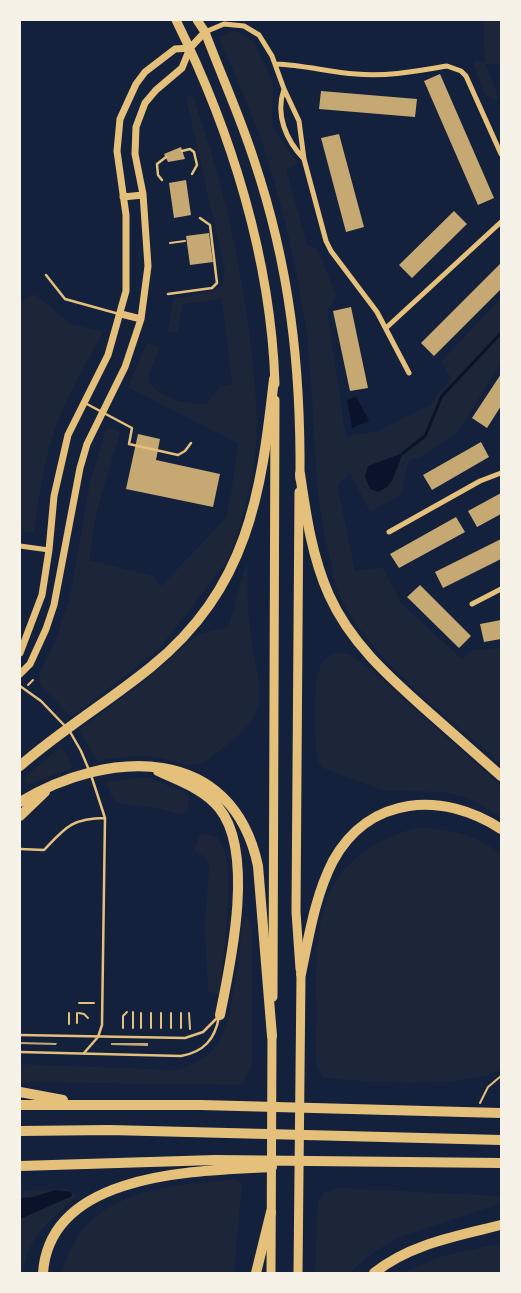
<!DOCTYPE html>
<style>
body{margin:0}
#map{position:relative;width:521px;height:1293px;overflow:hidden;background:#14213d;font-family:Jost,sans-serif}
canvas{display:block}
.frame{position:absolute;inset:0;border:21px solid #f6f1e7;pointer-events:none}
</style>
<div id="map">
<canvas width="521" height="1293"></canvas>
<div class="frame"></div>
</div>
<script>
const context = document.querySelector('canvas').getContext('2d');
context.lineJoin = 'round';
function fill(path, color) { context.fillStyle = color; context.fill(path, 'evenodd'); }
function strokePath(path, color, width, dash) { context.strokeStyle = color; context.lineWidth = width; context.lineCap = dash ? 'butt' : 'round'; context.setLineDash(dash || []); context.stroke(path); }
fill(new Path2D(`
 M 483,20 L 501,20 L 501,64 L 486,64 L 498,97 L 496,101 L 485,95 L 474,65 L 475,61 L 485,61 Z
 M 236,31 L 254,42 L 273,84 L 272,126 L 298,164 L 286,169 L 307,245 L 317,248 L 337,297 L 327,310 L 346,437 L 380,430 L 431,404 L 451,378 L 441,362 L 501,298 L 501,363 L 457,433 L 420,458 L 409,460 L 401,494 L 370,512 L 350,473 L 337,485 L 355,571 L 382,567 L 402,604 L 462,659 L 473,650 L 501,648 L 501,763 C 448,717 368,658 339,594 C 335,584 333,573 331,562 C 311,490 316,411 307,336 C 299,276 285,216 267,158 C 255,117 235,77 219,37 Z
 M 192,95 C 228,192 253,316 257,421 C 258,460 243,530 225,564 L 158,650 L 85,707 L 73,715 L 68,714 L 40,685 L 39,674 L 57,637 L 70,596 L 90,483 L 106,429 L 118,430 L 120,433 L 97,510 L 89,560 L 153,576 L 161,586 L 227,517 L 239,444 L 128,387 L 147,343 L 160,347 L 149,374 L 149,383 C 166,400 183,404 206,404 L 220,387 L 232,384 L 222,299 L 183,304 L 177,333 L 167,332 L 174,299 L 214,291 L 222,285 L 225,271 L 186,98 Z
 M 35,294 L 71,324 L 103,332 C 85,365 65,399 53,435 C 43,466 39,500 33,533 L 24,531 L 20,525 L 20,303 Z
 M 247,561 C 248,584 247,607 250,630 C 256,684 278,709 224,747 C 215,753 209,761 199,764 C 183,768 170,759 154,757 C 136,754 116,758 98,761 L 79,730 L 141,684 L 198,634 L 225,628 L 229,625 Z
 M 338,652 L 351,655 L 369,668 L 501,786 L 501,817 L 466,797 L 446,792 L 384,791 L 323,768 L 319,764 C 314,740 312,689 320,667 C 323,659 331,655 338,652 Z
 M 61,747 L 67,755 L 73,768 L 27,785 L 24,780 L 27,775 Z
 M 148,777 L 181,791 L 189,798 L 188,811 L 178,814 L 158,808 L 122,804 L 113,799 L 106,782 Z
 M 415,828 C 446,828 476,834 501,854 L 501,1070 C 459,1089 369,1082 323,1078 C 311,1061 317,1033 317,1014 C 315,922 314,860 415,828 Z
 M 202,834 C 208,835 215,834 219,840 C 237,860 223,967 219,995 L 208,991 L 205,924 L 209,866 L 207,858 L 194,851 L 199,837 Z
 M 246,916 L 249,918 L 252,929 L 252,1063 L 243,1082 L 237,1085 L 20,1082 L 20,1064 L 176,1070 C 192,1067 208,1057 218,1044 C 232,1025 239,951 242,925 Z
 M 226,1180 L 236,1180 L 242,1184 L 234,1273 L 62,1273 C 83,1193 155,1187 226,1180 Z
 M 338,1188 L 501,1196 L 501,1203 L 399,1237 L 374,1252 L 349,1273 L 315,1273 L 318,1203 L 324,1192 Z
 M 67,1189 L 77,1195 L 76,1197 C 50,1220 28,1236 23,1273 L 20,1273 L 20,1191 Z
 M 501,1243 L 501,1273 L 402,1273 L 440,1257 Z`), '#1d2539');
fill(new Path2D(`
 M 356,396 L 369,421 L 352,428 L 347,400 Z
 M 403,453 L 392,481 L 387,487 L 378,492 L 370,489 L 365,477 L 368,466 Z
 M 55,1190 L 71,1192 L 72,1196 L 20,1219 L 20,1198 L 33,1197 Z`), '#0b132b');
strokePath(new Path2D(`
 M 403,453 L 425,436 L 442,396 L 501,333`), '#0b132b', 3);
fill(new Path2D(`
 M 440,74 L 494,198 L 478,205 L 424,81 Z
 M 321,91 L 417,99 L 415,117 L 319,109 Z
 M 339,134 L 364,227 L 346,232 L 321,138 Z
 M 181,147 L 185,159 L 168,162 L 164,154 Z
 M 186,180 L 191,215 L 174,218 L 169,183 Z
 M 454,211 L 467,224 L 412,278 L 399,265 Z
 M 209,233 L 213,262 L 190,265 L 186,236 Z
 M 501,263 L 501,289 L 434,356 L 421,343 Z
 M 351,307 L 368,388 L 350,391 L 333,311 Z
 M 501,374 L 501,406 L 487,428 L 472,418 Z
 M 138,434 L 160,439 L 156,460 L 220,474 L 213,507 L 126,489 Z
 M 481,442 L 489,457 L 432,490 L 423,475 Z
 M 501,493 L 501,514 L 477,527 L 468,511 Z
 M 456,517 L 465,532 L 399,568 L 390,554 Z
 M 501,539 L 501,559 L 443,588 L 435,572 Z
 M 420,585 L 471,636 L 459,648 L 407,597 Z
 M 501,620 L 501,639 L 484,642 L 480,624 Z
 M 20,1042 L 57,1043 L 56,1045 L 20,1044 Z
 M 111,1043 L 148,1043 L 148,1046 L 111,1045 Z`), '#c6a872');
strokePath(new Path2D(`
 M 170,243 L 185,241
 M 28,685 L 33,680
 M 79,1003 L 94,1003
 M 79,1013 L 84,1014 L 88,1018
 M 189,1013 L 190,1029
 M 77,1023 L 77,1013
 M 69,1024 L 69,1013
 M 123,1028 L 123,1016 L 127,1012
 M 133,1028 L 133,1012
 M 141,1028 L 141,1013
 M 151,1028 L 151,1013
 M 161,1028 L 161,1013
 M 171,1028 L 171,1013
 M 181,1028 L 181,1013
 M 480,1103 L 488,1087 L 501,1076`), '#e5c07b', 2);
strokePath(new Path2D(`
 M 182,151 L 190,149 L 194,152 L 197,165 L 192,174
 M 162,180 L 158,175 L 157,164 L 166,157
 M 46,275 L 65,299 L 119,314
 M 168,294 L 212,288 L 217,283 L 210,225 L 200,218
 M 85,403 L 132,428 L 129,444 L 178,455 L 185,451 L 191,443
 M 20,686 L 41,701 L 65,726
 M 69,730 L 81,751 L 89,770
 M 20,849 L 44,850 C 65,828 72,818 105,818
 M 20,1035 L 185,1038 L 203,1032 L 218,1017
 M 20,1052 L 181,1056 C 204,1052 215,1039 219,1017
 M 84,1053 L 98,1037 L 102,1025 L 105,818 L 91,775`), '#e5c07b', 2.5);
strokePath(new Path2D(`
 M 205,32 L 224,24 L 244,26 L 259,35 L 272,56 L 284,89 L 299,121 L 304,159 L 326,241 L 331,251 L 377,312 L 409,373
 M 276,64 C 303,65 329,72 356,74 C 387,77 417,71 447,66 L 461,71 L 466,76 L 501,154
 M 284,89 C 275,115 286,140 304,159
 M 386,328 L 501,222
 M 389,532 L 480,481 L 501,473
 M 20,546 L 49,550
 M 472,604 L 501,589`), '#e5c07b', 5);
strokePath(new Path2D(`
 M 123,197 L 143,195
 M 121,314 L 141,319
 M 20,653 L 42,595 L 49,550 L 54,496 L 68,435 L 108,355 L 126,291 L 126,215 L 117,151 L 120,119 L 136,84 L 145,72 L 175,49 L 190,48
 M 20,674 L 30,664 L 46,629 L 54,605 L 80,468 L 87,444 L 125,367 L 141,319 L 148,266 L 143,194 L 135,154 L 136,127 L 145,103 L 156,90 L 182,68 L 190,48 L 205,32`), '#e5c07b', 7);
strokePath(new Path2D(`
 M 176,20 C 231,131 271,259 275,384
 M 197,20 L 205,32 C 221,75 240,116 254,160 C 290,267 301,367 300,479
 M 299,492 L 296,912 L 300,969
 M 273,997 L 275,400`), '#e5c07b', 9);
strokePath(new Path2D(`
 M 271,1273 L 272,1036
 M 298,1273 L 301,974`), '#e5c07b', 9);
strokePath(new Path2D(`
 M 300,474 C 306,515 312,557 329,595 C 350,642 387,675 424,708 C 450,731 475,753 501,776
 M 20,766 C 61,730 108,702 151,667 C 248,588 261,495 274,379
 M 158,771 C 179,781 204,789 219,808 C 255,852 231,962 220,1015
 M 20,802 C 108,749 232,743 258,866 L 272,1036
 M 20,816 L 45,792
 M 301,974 C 309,936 315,896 333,861 C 369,795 443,791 501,829
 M 20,1092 L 63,1100
 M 20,1105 L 201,1105 L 501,1113
 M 20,1131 L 110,1130 L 501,1140
 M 20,1166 L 215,1160 L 501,1163
 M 43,1273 C 50,1171 198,1171 272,1167
 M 256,1273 L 271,1212
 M 374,1273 C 410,1244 457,1236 501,1225`), '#e5c07b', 10);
</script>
